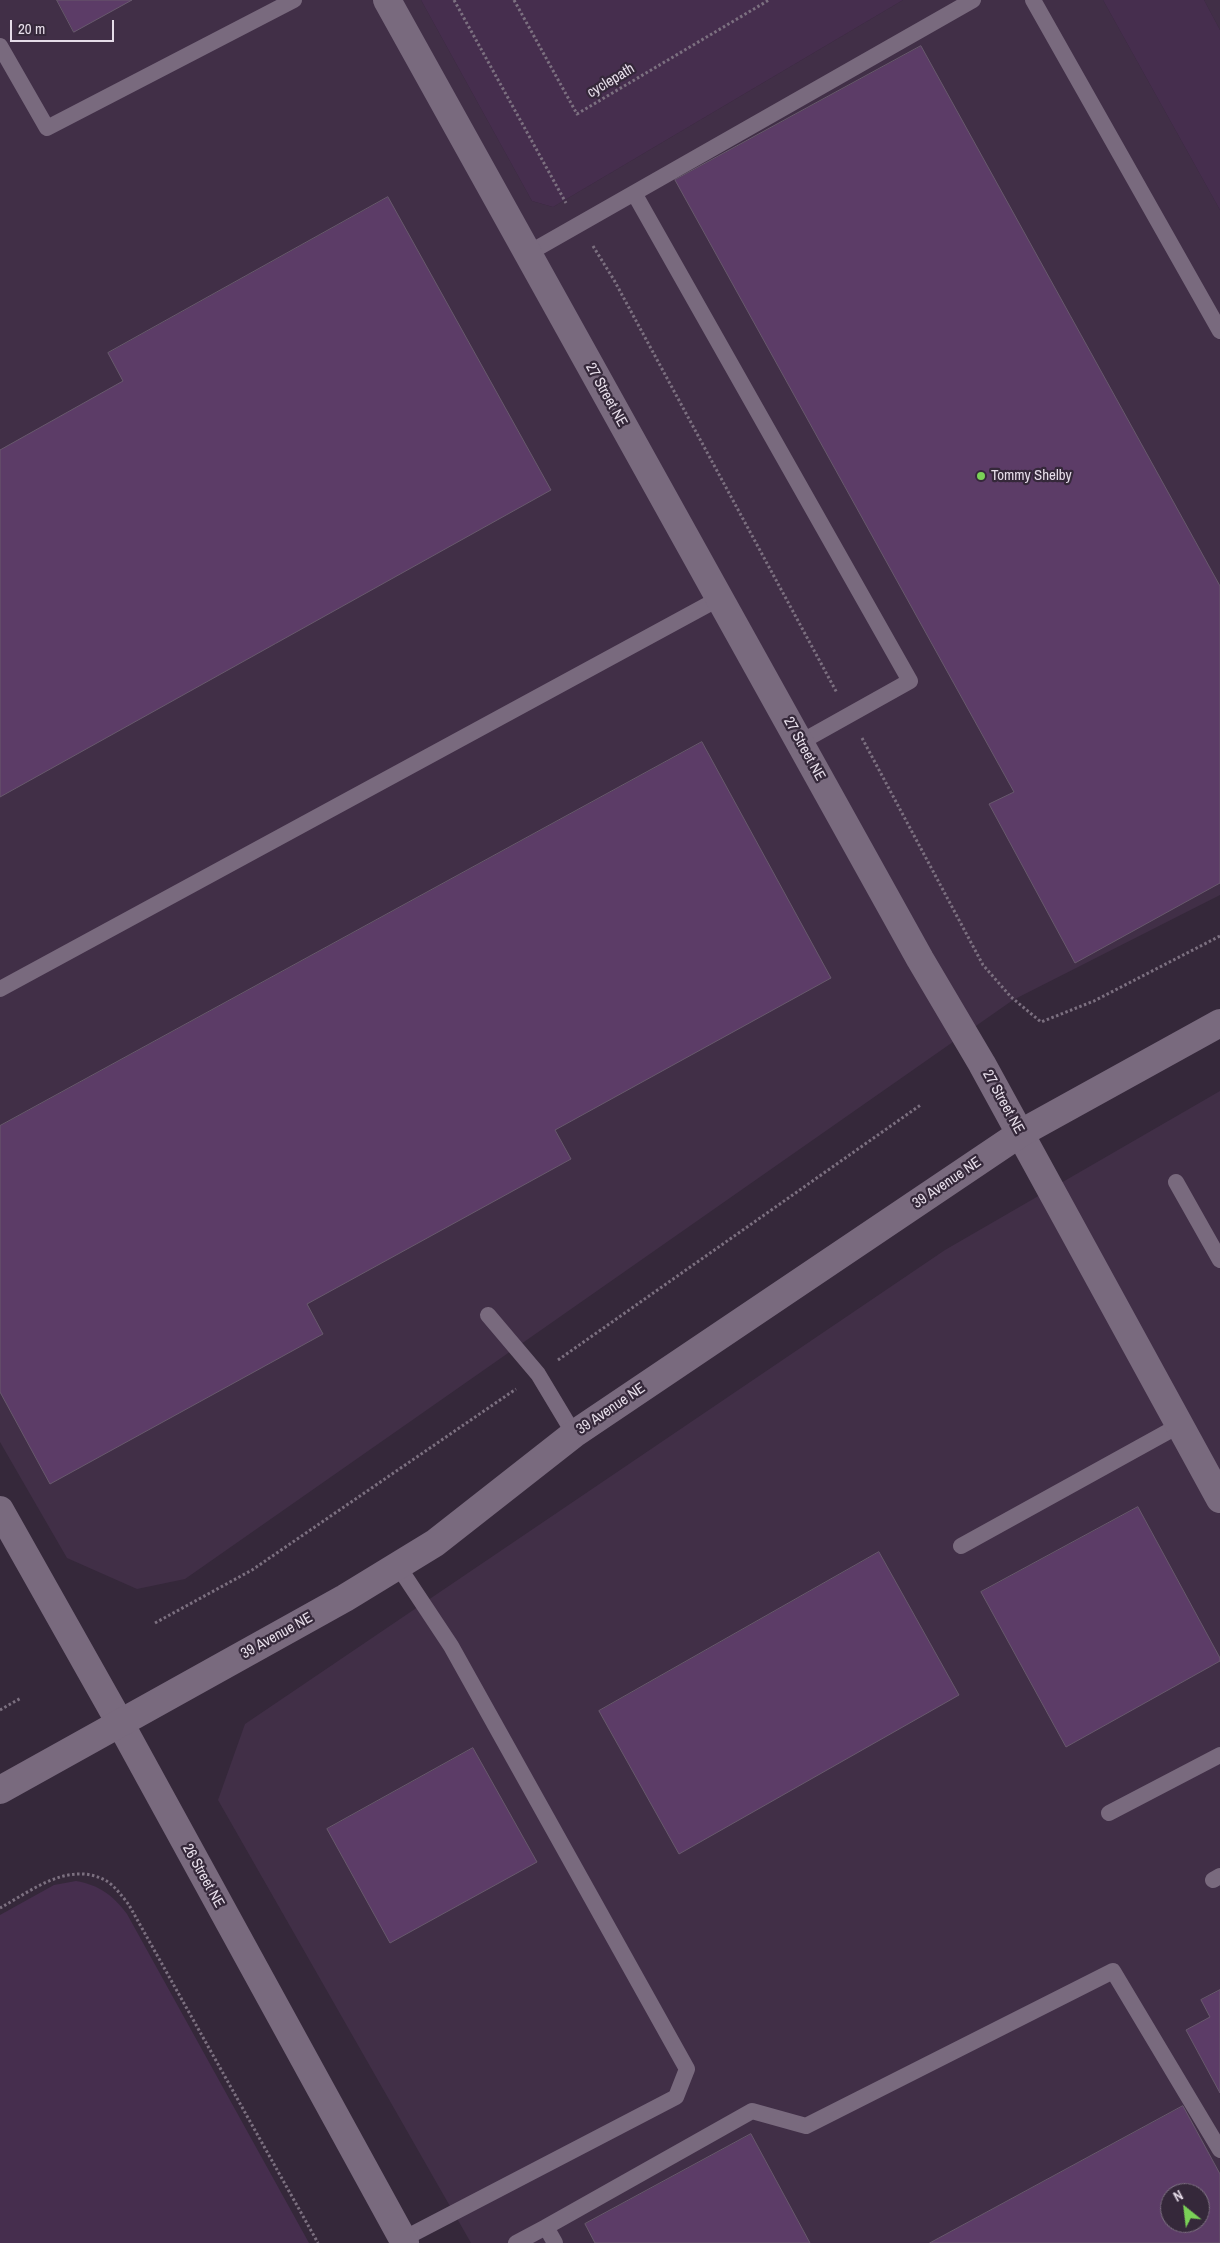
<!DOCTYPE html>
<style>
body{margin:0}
#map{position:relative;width:1220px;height:2243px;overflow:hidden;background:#35283a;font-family:"Archivo Narrow",sans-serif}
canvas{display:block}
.north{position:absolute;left:1160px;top:2183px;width:50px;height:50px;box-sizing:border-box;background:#35283a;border:1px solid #7c7080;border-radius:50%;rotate:331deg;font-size:14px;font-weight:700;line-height:20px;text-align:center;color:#e6dde9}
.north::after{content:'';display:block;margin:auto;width:18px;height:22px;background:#7ad157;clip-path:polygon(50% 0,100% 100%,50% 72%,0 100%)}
.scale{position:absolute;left:10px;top:20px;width:104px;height:22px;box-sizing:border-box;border:2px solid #e6dde9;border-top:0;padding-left:6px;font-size:15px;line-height:18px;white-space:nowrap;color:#e6dde9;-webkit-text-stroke:4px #35283a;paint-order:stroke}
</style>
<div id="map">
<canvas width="1220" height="2243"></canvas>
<div class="north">N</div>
<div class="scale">20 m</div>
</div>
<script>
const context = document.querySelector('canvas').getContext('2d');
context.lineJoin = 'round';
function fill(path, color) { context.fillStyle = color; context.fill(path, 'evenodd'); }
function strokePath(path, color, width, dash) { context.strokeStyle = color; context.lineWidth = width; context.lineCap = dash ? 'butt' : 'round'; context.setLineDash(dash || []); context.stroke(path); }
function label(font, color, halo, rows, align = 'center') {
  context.font = font + ' "Archivo Narrow",sans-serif'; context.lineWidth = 4.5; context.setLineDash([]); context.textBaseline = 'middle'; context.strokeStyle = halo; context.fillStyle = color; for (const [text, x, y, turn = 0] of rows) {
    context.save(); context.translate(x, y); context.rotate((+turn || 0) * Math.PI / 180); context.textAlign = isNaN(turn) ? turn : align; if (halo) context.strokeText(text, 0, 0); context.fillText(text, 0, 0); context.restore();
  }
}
fill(new Path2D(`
 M 0,0 L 421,0 L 532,201 L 553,207 L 903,0 L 1103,0 L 1220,210 L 1220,895 L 1013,1000 L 185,1579 L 137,1589 L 67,1558 L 0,1442 Z
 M 1204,0 L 1220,0 L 1220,30 Z
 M 1220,1091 L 1220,2243 L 471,2243 L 218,1800 L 245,1724 L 945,1250 ZM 1170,2193 L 1200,2193 L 1200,2223 L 1170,2223 Z`), '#412f47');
fill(new Path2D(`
 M 421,0 L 903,0 L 553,207 L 532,201 Z
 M 1103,0 L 1204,0 L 1220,30 L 1220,210 Z
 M 76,1881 C 99,1885 113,1895 127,1914 L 309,2243 L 0,2243 L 0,1915 L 54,1885 Z`), '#462e4e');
const building = new Path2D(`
 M 57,0 L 132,0 L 74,32 Z
 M 921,46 L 1220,586 L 1220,883 L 1075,963 L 989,804 L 1014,792 L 675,180 Z
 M 388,197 L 551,490 L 0,797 L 0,450 L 123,381 L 108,353 Z
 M 702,742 L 831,978 L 555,1130 L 571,1159 L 307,1304 L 323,1334 L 50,1484 L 0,1392 L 0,1126 Z
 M 1138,1507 L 1220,1658 L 1220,1661 L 1066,1747 L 981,1592 Z
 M 879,1552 L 959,1695 L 679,1854 L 599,1711 Z
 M 473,1748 L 537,1862 L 390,1943 L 327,1829 Z
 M 1220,1990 L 1220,2093 L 1186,2030 L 1210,2017 L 1201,2000 Z
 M 1183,2106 L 1220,2174 L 1220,2243 L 930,2243 ZM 1170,2193 L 1200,2193 L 1200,2223 L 1170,2223 Z
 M 751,2134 L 810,2243 L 595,2243 L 585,2224 Z`);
fill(building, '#5c3c67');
strokePath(building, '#68596d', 1);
strokePath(new Path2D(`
 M 454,0 L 566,203
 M 514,0 L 577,114 L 769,0
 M 593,246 L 614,280 L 837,693
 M 862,738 L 983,965 L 1011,997 L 1041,1022 L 1094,1001 L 1220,936
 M 558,1360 L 922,1104
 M 155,1623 L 252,1570 L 516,1389
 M 0,1710 L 21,1698
 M 0,1908 C 31,1891 68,1861 105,1880 C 114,1885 123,1897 129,1905 L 318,2243`), '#7c7080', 3, [2.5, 2.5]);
strokePath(new Path2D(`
 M 1033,0 L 1220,331
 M 0,46 L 47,128 L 294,0
 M 634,193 L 910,681 L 801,742
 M 527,254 L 973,0
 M 0,989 L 720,598
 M 1176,1182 L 1220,1260
 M 488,1315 L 538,1374 L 574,1434
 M 961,1546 L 1180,1425
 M 398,1566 L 451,1646 L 687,2069 L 676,2097 L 403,2239
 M 1109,1813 L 1220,1755
 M 1213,1880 L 1220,1876
 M 546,2227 L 752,2111 L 806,2126 L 1113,1971 L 1220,2150
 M 516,2243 L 546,2227 L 555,2243`), '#796a7e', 16);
strokePath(new Path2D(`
 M 387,0 L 920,959 L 982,1064 L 1220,1499
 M 0,1510 L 120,1723 L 405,2243`), '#796a7e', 28);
strokePath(new Path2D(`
 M 0,1790 L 345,1598 L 435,1543 L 574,1434 L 1021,1133 L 1220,1023`), '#796a7e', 28);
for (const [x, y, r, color] of [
 [981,476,5,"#7ad157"]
]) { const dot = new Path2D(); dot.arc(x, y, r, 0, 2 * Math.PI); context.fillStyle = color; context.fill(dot); strokePath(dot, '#35283a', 2); }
label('15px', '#e6dde9', '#35283a', [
 ["cyclepath",611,81,-31],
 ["27 Street NE",606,395,61],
 ["27 Street NE",804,749,61],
 ["27 Street NE",1003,1102,61],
 ["39 Avenue NE",947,1183,-34],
 ["39 Avenue NE",611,1409,-34],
 ["39 Avenue NE",277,1636,-29],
 ["26 Street NE",203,1876,61]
]);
label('15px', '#e6dde9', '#35283a', [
 ["Tommy Shelby",991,476]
], 'left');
</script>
